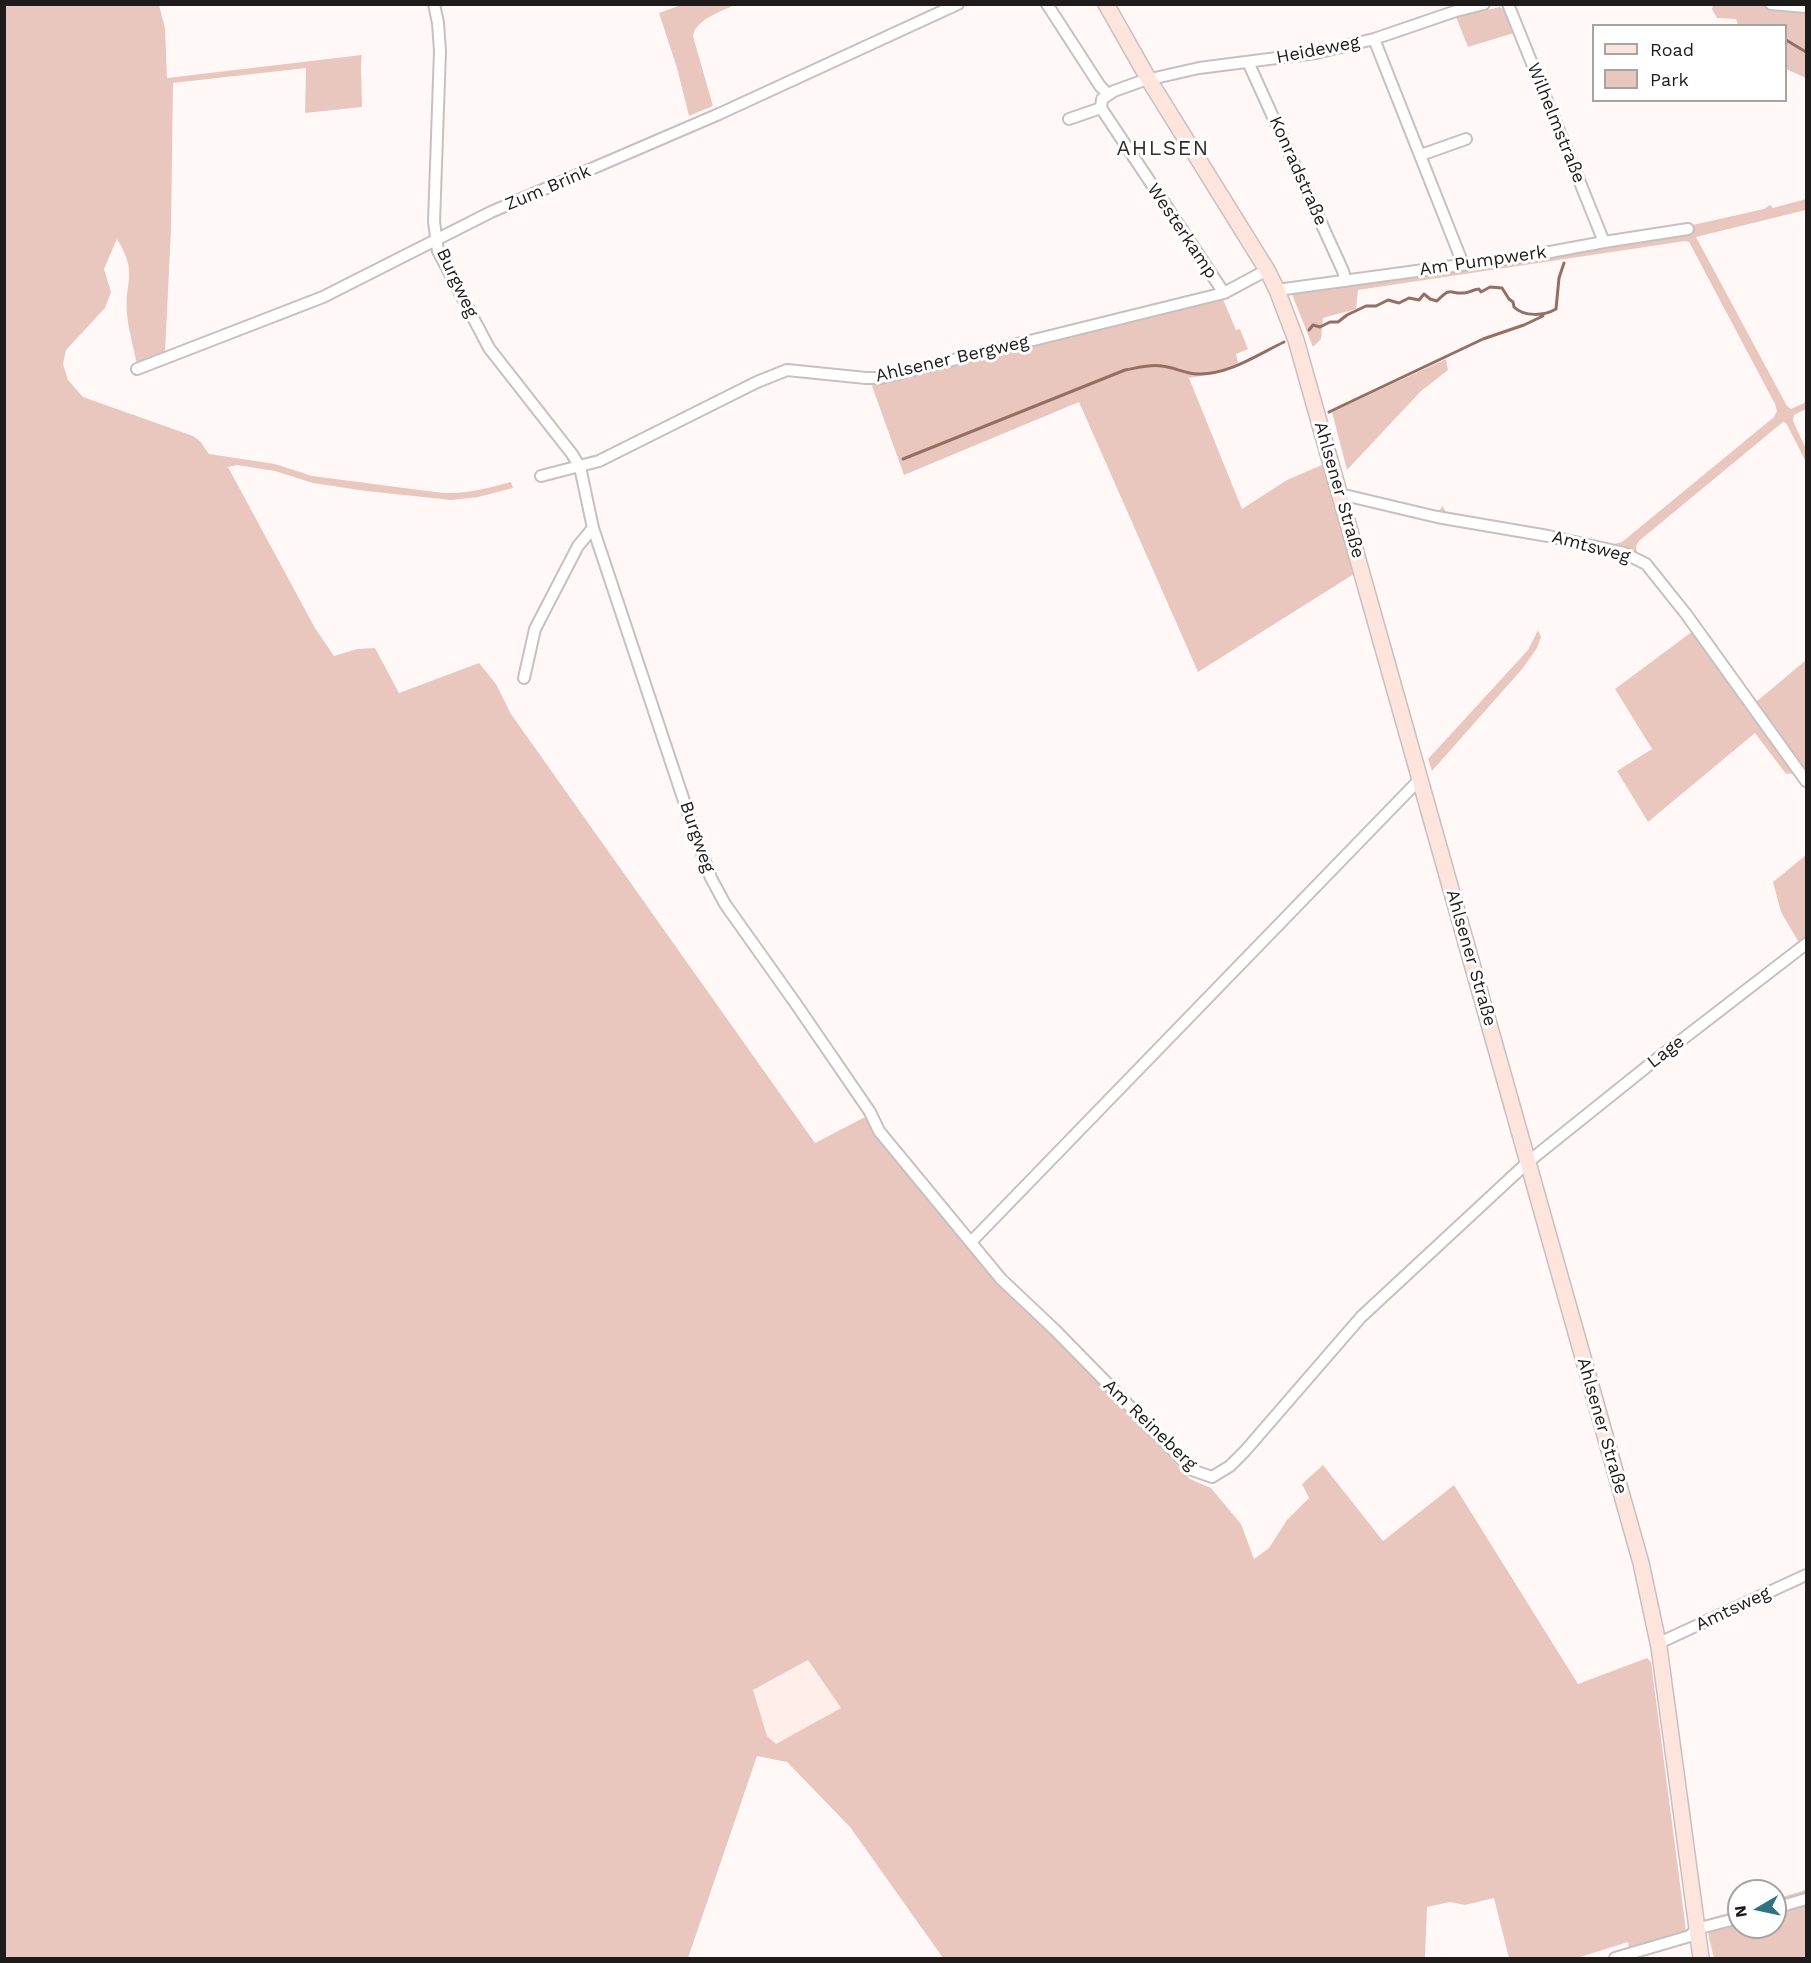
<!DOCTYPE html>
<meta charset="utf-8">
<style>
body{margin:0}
#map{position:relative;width:1811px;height:1963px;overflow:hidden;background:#fff8f7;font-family:"Work Sans",sans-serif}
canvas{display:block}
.frame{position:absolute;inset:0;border:6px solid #1e1b1a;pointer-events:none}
.legend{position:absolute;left:1592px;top:24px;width:195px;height:78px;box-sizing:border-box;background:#fff;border:2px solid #a5a4a3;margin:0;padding:8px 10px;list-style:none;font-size:18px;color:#1e1b1a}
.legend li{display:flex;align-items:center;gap:12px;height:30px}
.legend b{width:30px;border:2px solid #a5a4a3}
.north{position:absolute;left:1727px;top:1879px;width:60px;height:60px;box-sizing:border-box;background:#fff;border:2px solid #a5a4a3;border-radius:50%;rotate:261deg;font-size:16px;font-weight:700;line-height:24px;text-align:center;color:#1e1b1a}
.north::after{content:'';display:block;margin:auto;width:21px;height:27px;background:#2f7383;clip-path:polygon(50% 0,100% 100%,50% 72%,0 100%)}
</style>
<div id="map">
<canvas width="1811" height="1963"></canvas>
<div class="frame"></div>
<ul class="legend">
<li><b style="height:8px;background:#fde4dd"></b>Road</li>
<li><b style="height:16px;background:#eac7be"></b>Park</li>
</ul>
<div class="north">N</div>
</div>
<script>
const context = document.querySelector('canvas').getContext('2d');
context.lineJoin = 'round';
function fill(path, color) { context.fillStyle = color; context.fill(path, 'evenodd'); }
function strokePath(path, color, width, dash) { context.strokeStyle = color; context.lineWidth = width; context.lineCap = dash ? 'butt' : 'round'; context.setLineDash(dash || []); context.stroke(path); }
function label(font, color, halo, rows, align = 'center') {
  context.font = font + ' "Work Sans",sans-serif'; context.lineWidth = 6; context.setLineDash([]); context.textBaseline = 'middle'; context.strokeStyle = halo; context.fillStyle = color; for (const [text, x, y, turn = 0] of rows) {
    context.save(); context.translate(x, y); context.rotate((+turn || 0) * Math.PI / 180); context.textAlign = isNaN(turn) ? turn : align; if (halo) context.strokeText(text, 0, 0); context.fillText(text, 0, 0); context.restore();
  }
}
fill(new Path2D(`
 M 808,1660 L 842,1708 L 776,1744 L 767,1736 L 753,1690 Z`), '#ffeee9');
fill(new Path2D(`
 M 5,5 L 159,5 L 165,28 L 167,78 L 362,55 L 361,62 L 362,107 L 305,113 L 306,68 L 173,83 L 171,230 L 165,353 L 137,365 C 134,349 129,332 127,315 C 124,280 139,275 117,239 L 104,269 L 111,292 L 105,308 L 66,350 L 63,364 L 68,380 L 83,397 L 193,436 L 200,441 L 209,454 L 275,464 L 312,476 L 443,493 C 467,494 488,488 511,482 L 513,488 L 478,497 L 451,500 L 366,491 L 313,483 L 275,471 L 237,465 L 228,467 L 315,628 L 334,656 L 357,649 L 375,648 L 399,693 L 479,663 L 496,684 L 511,714 L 815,1143 L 869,1115 L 1053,1334 L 1190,1479 L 1211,1488 L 1241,1524 L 1254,1559 L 1269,1548 L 1287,1520 L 1309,1498 L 1302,1484 L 1323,1465 L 1383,1541 L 1454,1485 L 1578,1684 L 1647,1658 L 1651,1662 L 1686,1930 L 1679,1935 L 1629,1951 L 1628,1942 L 1577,1958 L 1509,1958 L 1494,1898 L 1465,1905 L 1450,1902 L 1427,1907 L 1425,1958 L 943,1958 L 850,1827 L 787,1762 L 757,1756 L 688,1958 L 5,1958 ZM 808,1660 L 841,1708 L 776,1744 L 767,1736 L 753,1690 Z
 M 681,5 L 734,5 C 721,12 696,19 693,36 L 713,106 L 689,116 L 677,68 L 659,13 Z
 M 1713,5 L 1806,5 L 1806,78 L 1786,69 L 1786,26 L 1738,25 L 1736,19 L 1717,18 L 1712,9 Z
 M 1500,7 L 1505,10 L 1514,33 L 1468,47 L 1456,17 Z
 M 1806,199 L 1806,210 L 1696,237 L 1787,406 L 1791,409 L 1806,402 L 1806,409 L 1794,415 L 1793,421 L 1806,449 L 1806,462 L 1786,423 L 1783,422 L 1639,541 L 1636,546 L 1637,553 L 1650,560 L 1659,569 L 1756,702 L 1806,660 L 1806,787 L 1796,773 L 1786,774 L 1755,733 L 1648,822 L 1617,771 L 1652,749 L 1615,689 L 1697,628 L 1656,571 L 1624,552 L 1430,520 L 1443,506 L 1446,513 L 1548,531 L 1610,545 L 1622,542 L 1774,417 L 1777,411 L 1775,404 L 1689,242 L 1685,241 L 1358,290 L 1356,309 L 1323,318 L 1321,339 L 1313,347 L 1291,292 L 1684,227 L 1764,209 L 1770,205 L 1773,208 Z
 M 1222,297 L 1236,330 L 1240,329 L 1248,349 L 1236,354 L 1238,363 L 1213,374 L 1189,378 L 1242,509 L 1287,480 L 1324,464 L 1354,574 L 1198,672 L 1079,402 L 904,475 L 872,386 L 874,383 Z
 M 1446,359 L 1448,370 L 1421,391 L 1347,470 L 1332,412 Z
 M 1538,630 L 1541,637 L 1537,648 L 1523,668 L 1432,771 L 1428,759 L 1528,650 Z
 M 1806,855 L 1806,942 L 1801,946 L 1781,912 L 1773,882 Z
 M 1806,1890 L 1806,1958 L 1714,1958 L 1709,1939 L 1707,1919 L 1739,1910 L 1739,1927 L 1775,1927 L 1775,1899 Z`), '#eac7be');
strokePath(new Path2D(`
 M 1786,40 L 1806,52
 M 1309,330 L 1313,325 L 1320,327 L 1330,322 L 1338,322 L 1347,315 L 1366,306 L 1376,306 L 1388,300 L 1399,303 L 1409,298 L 1419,300 L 1424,294 L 1430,299 L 1437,301 C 1452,286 1448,294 1464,293 C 1469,293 1474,289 1479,289 L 1481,292 L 1490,287 L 1502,288 L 1509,299 L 1513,302 L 1514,307 C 1524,317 1544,316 1556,309 L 1559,278 L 1564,263
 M 1329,412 L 1483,339 L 1524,325 L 1543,316
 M 903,459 L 1125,370 C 1137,368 1150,364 1162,366 C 1174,367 1185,374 1198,374 C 1228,375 1257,355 1284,342`), '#956e64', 3);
const street = new Path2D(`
 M 434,4 L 438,23 L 440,51 L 434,222 L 438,251 L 489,348 L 572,454 L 580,467 L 593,528 L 695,834 L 711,878 L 725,904 L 796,1004 L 870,1112 L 879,1131 L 1001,1279 L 1055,1330 L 1192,1470 L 1212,1477 L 1230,1466 L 1245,1451 L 1361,1317 L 1528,1162 L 1649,1065 L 1806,944
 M 1047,4 L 1100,86 L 1108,94
 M 1508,4 L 1604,242
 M 1771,4 L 1806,7
 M 1374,39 L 1463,264
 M 1248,62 L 1343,271 L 1346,281
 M 1069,119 L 1101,108
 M 1421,155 L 1466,139
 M 1277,290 L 1534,255 L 1604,242 L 1688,229
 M 1224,293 L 1101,108 L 1102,99 L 1114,91 L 1142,81 L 1199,68 L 1316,53 L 1374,39 L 1456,11 L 1484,4
 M 137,369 L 323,297 L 491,212 L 719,114 L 958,4
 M 541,476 L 599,461 L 757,382 L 787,370 L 866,378 L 880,378 L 1224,293 L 1267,270
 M 1340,494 L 1437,517 L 1548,536 L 1624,553 L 1646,564 L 1686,614 L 1806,781
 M 524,678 L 535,629 L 578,546 L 593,528
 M 971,1242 L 1420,779
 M 1659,1643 L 1806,1575
 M 1775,1908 L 1806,1899
 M 1615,1958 L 1690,1936 L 1696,1929 L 1739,1918`);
const secondary = new Path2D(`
 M 1106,4 L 1149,80 L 1267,270 L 1277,290 L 1296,340 L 1641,1563 L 1659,1647 L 1701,1958`);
strokePath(street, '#c8c0be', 14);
strokePath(secondary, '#c8c0be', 18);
strokePath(street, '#fff', 10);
strokePath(secondary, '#fde4dd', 15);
label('18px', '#1e1b1a', '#fff', [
 ["Heideweg",1318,50,-11],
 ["Wilhelmstraße",1556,123,68],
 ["Konradstraße",1298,171,66],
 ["Zum Brink",548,188,-23],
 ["Westerkamp",1182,231,56],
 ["Am Pumpwerk",1483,261,-8],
 ["Burgweg",457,283,65],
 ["Ahlsener Bergweg",952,359,-13],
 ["Ahlsener Straße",1339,490,74],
 ["Amtsweg",1591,547,15],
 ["Burgweg",697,837,71],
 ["Ahlsener Straße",1471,958,74],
 ["Lage",1666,1052,-38],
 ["Am Reineberg",1150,1425,44],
 ["Ahlsener Straße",1602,1426,74],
 ["Amtsweg",1733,1609,-25]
]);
context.letterSpacing = '1.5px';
label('21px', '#312b2a', '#fff', [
 ["AHLSEN",1163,149]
]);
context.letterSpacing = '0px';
</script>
